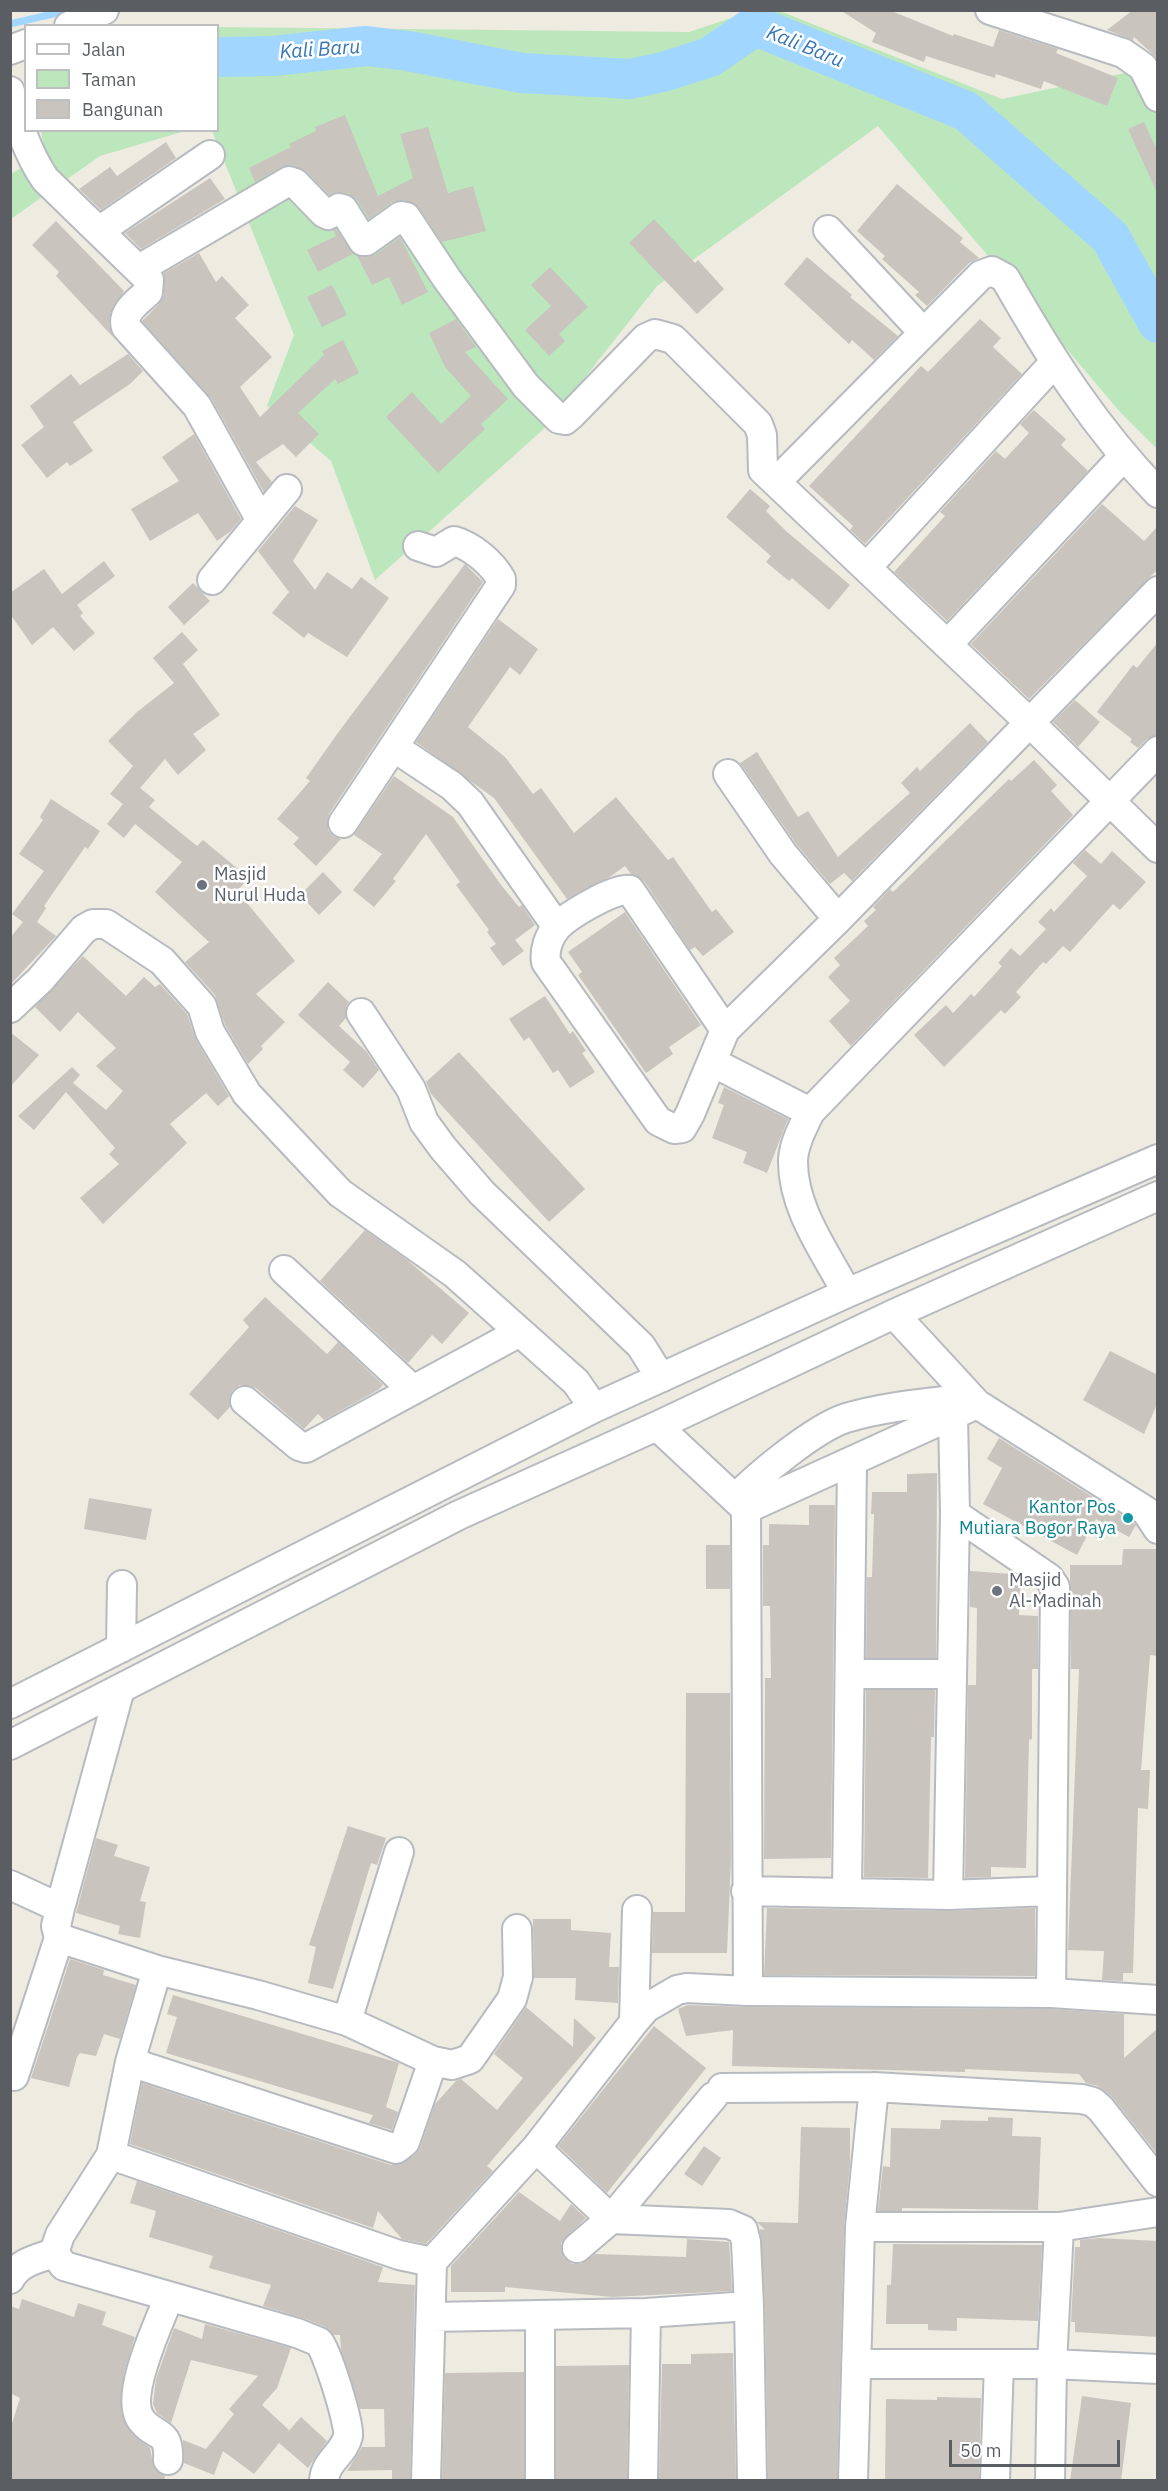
<!DOCTYPE html>
<style>
body{margin:0}
#map{position:relative;width:1168px;height:2491px;overflow:hidden;background:#eeebe1;font-family:"IBM Plex Sans",sans-serif}
canvas{display:block}
.frame{position:absolute;inset:0;border:12px solid #5a5e63;pointer-events:none}
.legend{position:absolute;left:24px;top:24px;width:195px;height:108px;box-sizing:border-box;background:#fff;border:2px solid #bdbfc1;margin:0;padding:8px 10px;list-style:none;font-size:18px;color:#5a5e63}
.legend li{display:flex;align-items:center;gap:12px;height:30px}
.legend b{width:30px;border:2px solid #bdbfc1}
.scale{position:absolute;left:949px;top:2440px;width:171px;height:27px;box-sizing:border-box;border:3px solid #5a5e63;border-top:0;padding-left:8px;font-size:18px;line-height:21px;white-space:nowrap;color:#5a5e63;-webkit-text-stroke:4px #fff;paint-order:stroke}
</style>
<div id="map">
<canvas width="1168" height="2491"></canvas>
<div class="frame"></div>
<ul class="legend">
<li><b style="height:8px;background:#fff"></b>Jalan</li>
<li><b style="height:16px;background:#bce7bc"></b>Taman</li>
<li><b style="height:16px;background:#c9c5be"></b>Bangunan</li>
</ul>
<div class="scale">50 m</div>
</div>
<script>
const context = document.querySelector('canvas').getContext('2d');
context.lineJoin = 'round';
function fill(path, color) { context.fillStyle = color; context.fill(path, 'evenodd'); }
function strokePath(path, color, width, dash) { context.strokeStyle = color; context.lineWidth = width; context.lineCap = dash ? 'butt' : 'round'; context.setLineDash(dash || []); context.stroke(path); }
function label(font, color, halo, rows, align = 'center') {
  context.font = font + ' "IBM Plex Sans",sans-serif'; context.lineWidth = 5; context.setLineDash([]); context.textBaseline = 'middle'; context.strokeStyle = halo; context.fillStyle = color; for (const [text, x, y, turn = 0] of rows) {
    context.save(); context.translate(x, y); context.rotate((+turn || 0) * Math.PI / 180); context.textAlign = isNaN(turn) ? turn : align; if (halo) context.strokeText(text, 0, 0); context.fillText(text, 0, 0); context.restore();
  }
}
fill(new Path2D(`
 M 777,10 L 1002,99 L 1144,69 L 1158,85 L 1157,449 L 1120,412 L 878,126 L 657,286 L 546,427 L 375,580 L 331,461 L 267,406 L 294,335 L 212,131 L 218,130 L 218,27 L 689,32 L 752,11 Z
 M 41,131 L 185,131 L 100,156 L 11,219 L 11,174 L 45,153 Z`), '#bce7bc');
strokePath(new Path2D(`
 M 10,24 L 70,10`), '#a0d6ff', 7);
strokePath(new Path2D(`
 M 218,57 L 273,56 L 366,46 L 408,51 L 522,73 L 630,79 L 663,72 L 710,57 L 755,26 L 966,111 L 1110,237 L 1158,323`), '#a0d6ff', 40);
fill(new Path2D(`
 M 840,10 L 889,10 L 953,36 L 954,34 L 993,47 L 999,30 L 1058,49 L 1056,53 L 1118,78 L 1107,106 L 1044,81 L 1041,89 L 996,74 L 995,78 L 926,56 L 924,62 L 872,42 L 876,33 Z
 M 1133,10 L 1158,10 L 1158,59 L 1134,37 L 1133,40 L 1107,30 Z
 M 345,115 L 378,196 L 413,178 L 400,134 L 428,127 L 448,193 L 473,186 L 486,231 L 442,242 L 419,208 L 404,200 L 392,202 L 369,219 L 357,200 L 348,193 L 337,192 L 329,195 L 307,172 L 294,165 L 281,167 L 255,182 L 249,168 L 291,147 L 289,144 L 316,131 L 315,127 Z
 M 1144,122 L 1158,152 L 1158,195 L 1128,129 Z
 M 166,142 L 176,158 L 101,210 L 79,189 L 110,167 L 117,176 Z
 M 210,178 L 225,199 L 141,249 L 125,233 Z
 M 897,184 L 963,238 L 960,242 L 979,258 L 969,263 L 927,306 L 915,295 L 919,292 L 882,259 L 885,256 L 857,231 Z
 M 654,219 L 695,263 L 698,260 L 724,289 L 697,314 L 629,243 Z
 M 56,221 L 124,291 L 110,314 L 109,324 L 113,337 L 56,276 L 59,272 L 32,245 Z
 M 336,229 L 353,254 L 318,272 L 307,250 L 336,236 L 333,230 Z
 M 400,237 L 428,292 L 402,305 L 389,277 L 372,285 L 357,256 L 375,255 Z
 M 199,253 L 216,282 L 222,276 L 249,305 L 235,318 L 272,357 L 240,387 L 260,417 L 324,355 L 322,351 L 343,340 L 359,373 L 338,384 L 335,379 L 298,413 L 319,434 L 296,457 L 283,444 L 256,462 L 272,482 L 264,492 L 211,398 L 142,321 L 159,304 L 164,294 L 164,273 Z
 M 807,257 L 852,295 L 850,297 L 898,336 L 874,360 L 852,340 L 849,344 L 784,284 Z
 M 550,267 L 588,307 L 559,334 L 565,341 L 549,356 L 525,330 L 551,306 L 531,285 Z
 M 332,285 L 347,315 L 322,327 L 307,297 Z
 M 456,319 L 476,347 L 465,352 L 508,399 L 481,424 L 485,429 L 438,473 L 386,417 L 412,392 L 441,424 L 471,396 L 445,367 L 429,333 Z
 M 980,319 L 1001,338 L 993,347 L 1022,374 L 865,544 L 850,530 L 853,526 L 809,486 L 921,366 L 928,372 Z
 M 128,354 L 143,371 L 130,384 L 73,422 L 93,451 L 70,466 L 67,462 L 47,478 L 21,445 L 44,427 L 30,406 L 71,374 L 80,385 Z
 M 1034,410 L 1066,439 L 1061,445 L 1088,471 L 947,621 L 894,572 L 945,516 L 940,512 L 996,451 L 1005,459 L 1029,433 L 1020,424 Z
 M 194,434 L 241,519 L 231,531 L 217,541 L 198,513 L 150,541 L 131,509 L 179,481 L 162,457 Z
 M 750,489 L 770,506 L 766,511 L 786,531 L 850,585 L 829,610 L 792,578 L 789,581 L 766,562 L 771,556 L 726,517 Z
 M 1102,504 L 1144,541 L 1158,526 L 1158,569 L 1029,699 L 971,644 Z
 M 295,506 L 318,520 L 293,561 L 315,590 L 327,572 L 352,589 L 361,577 L 389,598 L 347,657 L 308,633 L 304,638 L 272,613 L 289,592 L 258,551 Z
 M 104,561 L 115,576 L 77,605 L 83,613 L 80,616 L 95,633 L 74,651 L 53,627 L 32,645 L 10,614 L 10,593 L 44,569 L 62,594 Z
 M 465,564 L 483,582 L 329,814 L 328,830 L 333,836 L 341,839 L 316,866 L 293,844 L 299,838 L 277,819 L 310,781 L 306,778 L 340,730 Z
 M 193,583 L 210,601 L 184,625 L 168,607 Z
 M 498,619 L 538,649 L 520,675 L 510,667 L 468,727 L 505,757 L 533,794 L 541,788 L 574,833 L 616,797 L 668,860 L 673,857 L 712,912 L 716,909 L 734,932 L 703,956 L 695,947 L 690,950 L 644,881 L 631,874 L 625,866 L 611,876 L 567,899 L 494,798 L 416,742 Z
 M 182,632 L 198,650 L 183,664 L 220,715 L 193,734 L 206,750 L 178,775 L 165,759 L 140,788 L 155,800 L 149,807 L 197,846 L 203,840 L 249,878 L 237,891 L 295,961 L 256,994 L 285,1022 L 261,1046 L 263,1049 L 248,1064 L 225,1025 L 215,995 L 185,962 L 209,942 L 155,892 L 182,862 L 135,824 L 124,838 L 107,824 L 123,804 L 110,794 L 133,766 L 108,741 L 137,712 L 174,683 L 153,658 Z
 M 1158,642 L 1158,735 L 1147,739 L 1138,748 L 1130,742 L 1132,739 L 1097,712 L 1133,665 L 1137,668 Z
 M 1075,700 L 1100,722 L 1078,747 L 1053,722 Z
 M 970,723 L 988,742 L 852,881 L 844,873 L 830,884 L 796,844 L 740,763 L 757,752 L 798,817 L 808,811 L 838,857 L 910,793 L 901,783 L 917,767 L 920,771 Z
 M 1034,760 L 1057,785 L 1051,791 L 1073,815 L 851,1046 L 829,1021 L 850,1001 L 828,977 L 840,965 L 834,958 L 868,926 L 864,921 L 876,910 L 873,907 L 890,889 L 893,892 L 1009,779 L 1011,781 Z
 M 394,776 L 453,817 L 501,885 L 519,907 L 522,905 L 535,925 L 515,940 L 524,951 L 503,966 L 490,948 L 496,944 L 487,932 L 489,930 L 456,885 L 460,882 L 426,834 L 393,879 L 396,881 L 374,907 L 353,890 L 382,854 L 354,835 Z
 M 51,799 L 100,831 L 88,849 L 85,847 L 44,906 L 46,908 L 37,922 L 56,936 L 10,985 L 10,938 L 23,922 L 12,914 L 44,871 L 19,854 L 43,820 L 40,817 Z
 M 1085,850 L 1101,864 L 1112,851 L 1146,882 L 1120,910 L 1113,904 L 1070,952 L 1063,946 L 1046,964 L 1043,962 L 1016,992 L 1021,997 L 1005,1014 L 1001,1010 L 944,1067 L 914,1035 L 946,1005 L 953,1013 L 971,994 L 974,997 L 1002,966 L 998,963 L 1011,948 L 1020,956 L 1046,929 L 1038,922 L 1051,908 L 1054,912 L 1087,876 L 1073,863 Z
 M 323,872 L 342,892 L 319,915 L 300,895 Z
 M 625,912 L 701,1025 L 669,1047 L 673,1054 L 646,1073 L 578,975 L 582,972 L 568,952 Z
 M 83,956 L 126,996 L 144,977 L 155,987 L 160,984 L 187,1014 L 196,1040 L 229,1096 L 218,1106 L 206,1093 L 170,1124 L 187,1143 L 103,1224 L 80,1198 L 119,1164 L 109,1154 L 115,1148 L 66,1092 L 34,1130 L 18,1116 L 72,1067 L 80,1075 L 73,1083 L 106,1110 L 123,1091 L 96,1066 L 116,1048 L 78,1012 L 60,1032 L 35,1007 Z
 M 328,982 L 349,1002 L 346,1006 L 346,1018 L 339,1026 L 366,1051 L 379,1070 L 363,1088 L 343,1070 L 350,1062 L 298,1015 Z
 M 545,996 L 570,1034 L 573,1031 L 586,1051 L 582,1053 L 595,1072 L 570,1088 L 558,1070 L 553,1073 L 529,1037 L 524,1041 L 509,1019 Z
 M 10,1032 L 39,1055 L 10,1087 Z
 M 459,1052 L 585,1189 L 549,1222 L 431,1094 L 426,1082 Z
 M 724,1087 L 788,1119 L 767,1173 L 743,1163 L 747,1152 L 712,1138 L 724,1105 L 718,1103 Z
 M 365,1230 L 406,1259 L 469,1313 L 442,1344 L 432,1335 L 408,1363 L 320,1281 Z
 M 265,1297 L 327,1354 L 338,1342 L 383,1385 L 378,1390 L 324,1420 L 318,1414 L 304,1429 L 256,1388 L 240,1385 L 232,1391 L 229,1399 L 230,1407 L 218,1420 L 189,1394 L 249,1327 L 243,1320 Z
 M 1110,1351 L 1158,1375 L 1158,1402 L 1144,1434 L 1083,1400 Z
 M 999,1438 L 1134,1523 L 1136,1525 L 1129,1537 L 1096,1519 L 1077,1555 L 983,1504 L 1002,1468 L 987,1459 Z
 M 937,1473 L 936,1658 L 866,1658 L 867,1577 L 872,1577 L 874,1514 L 871,1514 L 872,1492 L 907,1492 L 907,1474 Z
 M 89,1498 L 152,1509 L 146,1540 L 84,1529 Z
 M 809,1505 L 835,1505 L 831,1858 L 764,1859 L 765,1678 L 771,1678 L 770,1606 L 763,1606 L 763,1545 L 769,1545 L 769,1524 L 809,1525 Z
 M 706,1545 L 730,1545 L 730,1589 L 706,1589 Z
 M 1123,1549 L 1158,1549 L 1158,1656 L 1150,1655 L 1141,1770 L 1150,1770 L 1148,1809 L 1138,1808 L 1133,1973 L 1123,1973 L 1123,1981 L 1102,1980 L 1104,1951 L 1068,1950 L 1079,1669 L 1071,1669 L 1070,1565 L 1122,1565 Z
 M 970,1571 L 1013,1574 L 1021,1579 L 1019,1615 L 1038,1616 L 1038,1669 L 1032,1669 L 1032,1739 L 1029,1740 L 1026,1868 L 991,1867 L 991,1877 L 965,1878 L 968,1685 L 976,1685 L 977,1608 L 970,1607 Z
 M 866,1690 L 935,1690 L 934,1737 L 931,1737 L 928,1878 L 864,1877 Z
 M 686,1693 L 730,1693 L 731,1859 L 727,1953 L 652,1953 L 653,1912 L 685,1912 Z
 M 348,1826 L 386,1838 L 377,1865 L 371,1863 L 333,1989 L 308,1983 L 316,1947 L 309,1945 Z
 M 96,1838 L 118,1845 L 114,1856 L 150,1867 L 140,1901 L 146,1902 L 140,1938 L 118,1934 L 120,1926 L 76,1913 Z
 M 767,1908 L 948,1911 L 1035,1908 L 1035,1976 L 764,1975 Z
 M 533,1919 L 571,1919 L 571,1930 L 611,1933 L 609,1967 L 619,1967 L 618,2003 L 575,2000 L 576,1978 L 534,1978 Z
 M 70,1959 L 104,1970 L 103,1975 L 136,1985 L 120,2039 L 104,2034 L 96,2056 L 80,2053 L 77,2057 L 69,2087 L 31,2078 Z
 M 173,1995 L 399,2063 L 386,2107 L 398,2112 L 392,2130 L 369,2123 L 373,2115 L 166,2053 L 177,2017 L 167,2014 Z
 M 688,2005 L 748,2007 L 1050,2009 L 1124,2014 L 1124,2058 L 1158,2028 L 1158,2155 L 1112,2097 L 1098,2086 L 1086,2083 L 1079,2074 L 965,2069 L 965,2072 L 732,2066 L 733,2030 L 686,2036 L 678,2009 Z
 M 526,2007 L 573,2047 L 574,2018 L 596,2038 L 487,2166 L 493,2171 L 426,2244 L 402,2239 L 378,2211 L 373,2228 L 130,2144 L 142,2083 L 391,2165 L 399,2165 L 415,2155 L 420,2148 L 435,2104 L 456,2081 L 461,2079 L 497,2110 L 523,2078 L 494,2054 Z
 M 654,2026 L 706,2068 L 607,2193 L 558,2146 Z
 M 988,2117 L 1013,2118 L 1012,2136 L 1041,2137 L 1038,2210 L 902,2208 L 902,2211 L 878,2211 L 883,2166 L 890,2167 L 891,2128 L 940,2129 L 941,2120 L 988,2121 Z
 M 801,2127 L 850,2128 L 850,2164 L 844,2226 L 837,2481 L 768,2481 L 765,2305 L 760,2229 L 765,2230 L 757,2222 L 798,2223 Z
 M 704,2146 L 721,2158 L 702,2186 L 684,2174 Z
 M 137,2181 L 383,2267 L 378,2282 L 415,2285 L 410,2481 L 392,2481 L 392,2470 L 347,2471 L 362,2447 L 385,2447 L 384,2409 L 360,2409 L 341,2350 L 340,2335 L 334,2335 L 325,2327 L 303,2318 L 263,2306 L 271,2285 L 209,2268 L 213,2256 L 149,2237 L 156,2211 L 130,2203 Z
 M 519,2192 L 560,2221 L 571,2204 L 586,2218 L 561,2243 L 564,2258 L 572,2264 L 581,2264 L 595,2254 L 686,2257 L 687,2239 L 729,2242 L 732,2291 L 612,2297 L 505,2287 L 505,2292 L 451,2292 L 451,2266 Z
 M 1099,2238 L 1158,2241 L 1158,2337 L 1075,2332 L 1075,2322 L 1071,2322 L 1075,2247 L 1080,2247 L 1080,2240 Z
 M 893,2244 L 1042,2245 L 1038,2321 L 957,2318 L 957,2331 L 928,2330 L 928,2324 L 886,2324 L 887,2285 L 891,2285 Z
 M 22,2299 L 74,2317 L 78,2303 L 106,2312 L 102,2325 L 135,2337 L 124,2373 L 121,2411 L 132,2434 L 150,2448 L 154,2468 L 165,2476 L 164,2481 L 10,2481 L 10,2430 L 20,2398 L 10,2393 L 10,2306 L 19,2309 Z
 M 205,2324 L 291,2348 L 277,2388 L 262,2405 L 289,2430 L 286,2434 L 301,2417 L 327,2441 L 308,2468 L 279,2443 L 254,2474 L 223,2451 L 214,2475 L 184,2463 L 183,2440 L 206,2449 L 234,2414 L 229,2409 L 258,2376 L 191,2360 L 171,2423 L 157,2413 L 153,2404 L 156,2379 L 174,2328 L 202,2339 Z
 M 733,2353 L 736,2481 L 659,2481 L 662,2364 L 691,2364 L 691,2354 Z
 M 629,2365 L 627,2481 L 556,2481 L 556,2366 Z
 M 524,2372 L 524,2481 L 442,2481 L 445,2373 Z
 M 1082,2396 L 1131,2403 L 1121,2481 L 1070,2481 Z
 M 937,2397 L 981,2398 L 979,2481 L 885,2481 L 886,2399 L 937,2400 Z`), '#c9c5be');
const minor = new Path2D(`
 M 990,10 L 1123,53 L 1143,67 L 1158,97
 M 69,26 L 104,10
 M 10,50 L 26,44
 M 10,91 C 16,120 28,154 45,179 L 149,280 L 148,292 C 139,301 121,312 126,327 L 197,406 L 260,519
 M 828,230 L 923,332
 M 99,231 L 210,155
 M 139,269 L 289,181 L 295,183 L 324,213 L 328,215 L 339,208 L 343,209 L 363,241 L 366,241 L 401,216 L 406,217 L 447,279 L 526,386 L 559,419 L 565,420 L 572,414 L 646,338 L 655,334 L 673,339 L 758,424 L 762,435 L 763,470 L 1028,721 L 1158,848
 M 776,482 L 981,275 L 992,271 L 1005,278 C 1050,357 1095,428 1158,493
 M 867,567 L 1054,363
 M 212,580 L 287,489
 M 948,644 L 1123,457
 M 395,748 L 452,786 L 470,803 L 557,927
 M 728,774 L 783,854 L 838,919
 M 343,823 L 501,585 L 501,579 C 492,563 472,546 454,541 L 436,552 L 418,546
 M 10,1008 L 40,980 L 84,929 L 93,924 L 106,924 L 162,961 L 202,1006 L 210,1032 L 247,1094 L 340,1193 L 455,1274 L 576,1382 L 594,1408
 M 361,1013 L 411,1089 L 424,1122 L 443,1148 L 482,1193 L 641,1346 L 661,1378
 M 725,1030 L 630,890 C 615,887 569,915 558,926 C 549,935 544,950 546,962 L 658,1121 L 674,1129 L 682,1128 L 690,1114 L 725,1030 L 838,919 L 1158,591
 M 712,1062 L 810,1112
 M 284,1270 L 413,1390
 M 847,1293 C 826,1253 792,1208 793,1160 C 794,1143 803,1127 810,1112 L 1158,751
 M 894,1314 L 977,1404 L 1146,1511 L 1158,1529
 M 245,1401 L 299,1446 L 306,1448 L 520,1332
 M 657,1426 L 746,1509
 M 735,1499 C 758,1475 815,1428 846,1418 C 886,1406 929,1403 969,1398
 M 955,1514 L 1049,1578 L 1055,1587 L 1051,1993
 M 121,1648 L 122,1585
 M 851,1674 L 951,1674
 M 120,1689 L 60,1908 L 56,1926 L 59,1938 L 157,1970 L 258,1995 L 347,2021 L 433,2061 L 452,2065 L 470,2059 L 512,1999 L 518,1977 L 517,1929
 M 10,1704 L 594,1408 L 847,1293 L 1158,1159
 M 10,1745 L 459,1515 L 657,1426 L 894,1314 L 1158,1196
 M 10,1885 L 60,1908
 M 746,1891 L 948,1895 L 1051,1891
 M 847,1893 L 852,1461
 M 948,1895 L 955,1514 L 953,1415
 M 157,1970 L 130,2062 L 111,2155 L 399,2255 L 432,2262
 M 748,1991 L 746,1509 L 977,1404
 M 347,2021 L 399,1852
 M 634,2022 L 637,1910
 M 130,2062 L 396,2149 L 405,2142 L 433,2061
 M 14,2076 L 59,1938
 M 722,2088 L 874,2087 L 1082,2099 L 1093,2102 L 1101,2109 L 1158,2182
 M 536,2148 L 611,2219 L 729,2224 L 743,2230 L 746,2242 L 749,2306 L 752,2480
 M 111,2155 L 60,2235 L 54,2253 L 64,2266 L 297,2333 L 319,2342 C 327,2351 350,2424 348,2436 C 344,2454 326,2460 324,2480
 M 860,2227 L 1059,2227 L 1158,2212
 M 577,2248 L 611,2219 L 713,2097
 M 10,2279 C 19,2262 37,2259 54,2253
 M 431,2317 L 646,2313 L 749,2306
 M 856,2364 L 1052,2364 L 1158,2369
 M 168,2460 C 170,2427 152,2438 140,2418 C 125,2393 159,2323 169,2297
 M 426,2480 L 432,2262 L 536,2148 L 634,2022 L 646,2008 L 677,1990 L 687,1988 L 748,1991 L 1051,1993 L 1158,2000
 M 540,2480 L 540,2315
 M 643,2480 L 646,2313
 M 853,2480 L 860,2227 L 874,2087
 M 995,2480 L 999,2364
 M 1050,2480 L 1052,2364 L 1059,2227`);
strokePath(minor, '#b7babf', 32);
strokePath(minor, '#fff', 28);
for (const [x, y, r, color] of [
 [202,885,6,"#6b7280"],
 [1128,1518,6,"#0f9aa8"],
 [997,1591,6,"#6b7280"]
]) { const dot = new Path2D(); dot.arc(x, y, r, 0, 2 * Math.PI); context.fillStyle = color; context.fill(dot); strokePath(dot, '#fff', 2); }
label('18px', '#5b616d', '#fff', [
 ["Masjid",214,875],
 ["Nurul Huda",214,896],
 ["Masjid",1009,1581],
 ["Al-Madinah",1009,1602]
], 'left');
label('18px', '#0d838f', '#fff', [
 ["Kantor Pos",1116,1508],
 ["Mutiara Bogor Raya",1116,1529]
], 'right');
label('italic 20px', '#3877b7', '#fff', [
 ["Kali Baru",805,47,22],
 ["Kali Baru",320,50,-4]
]);
</script>
